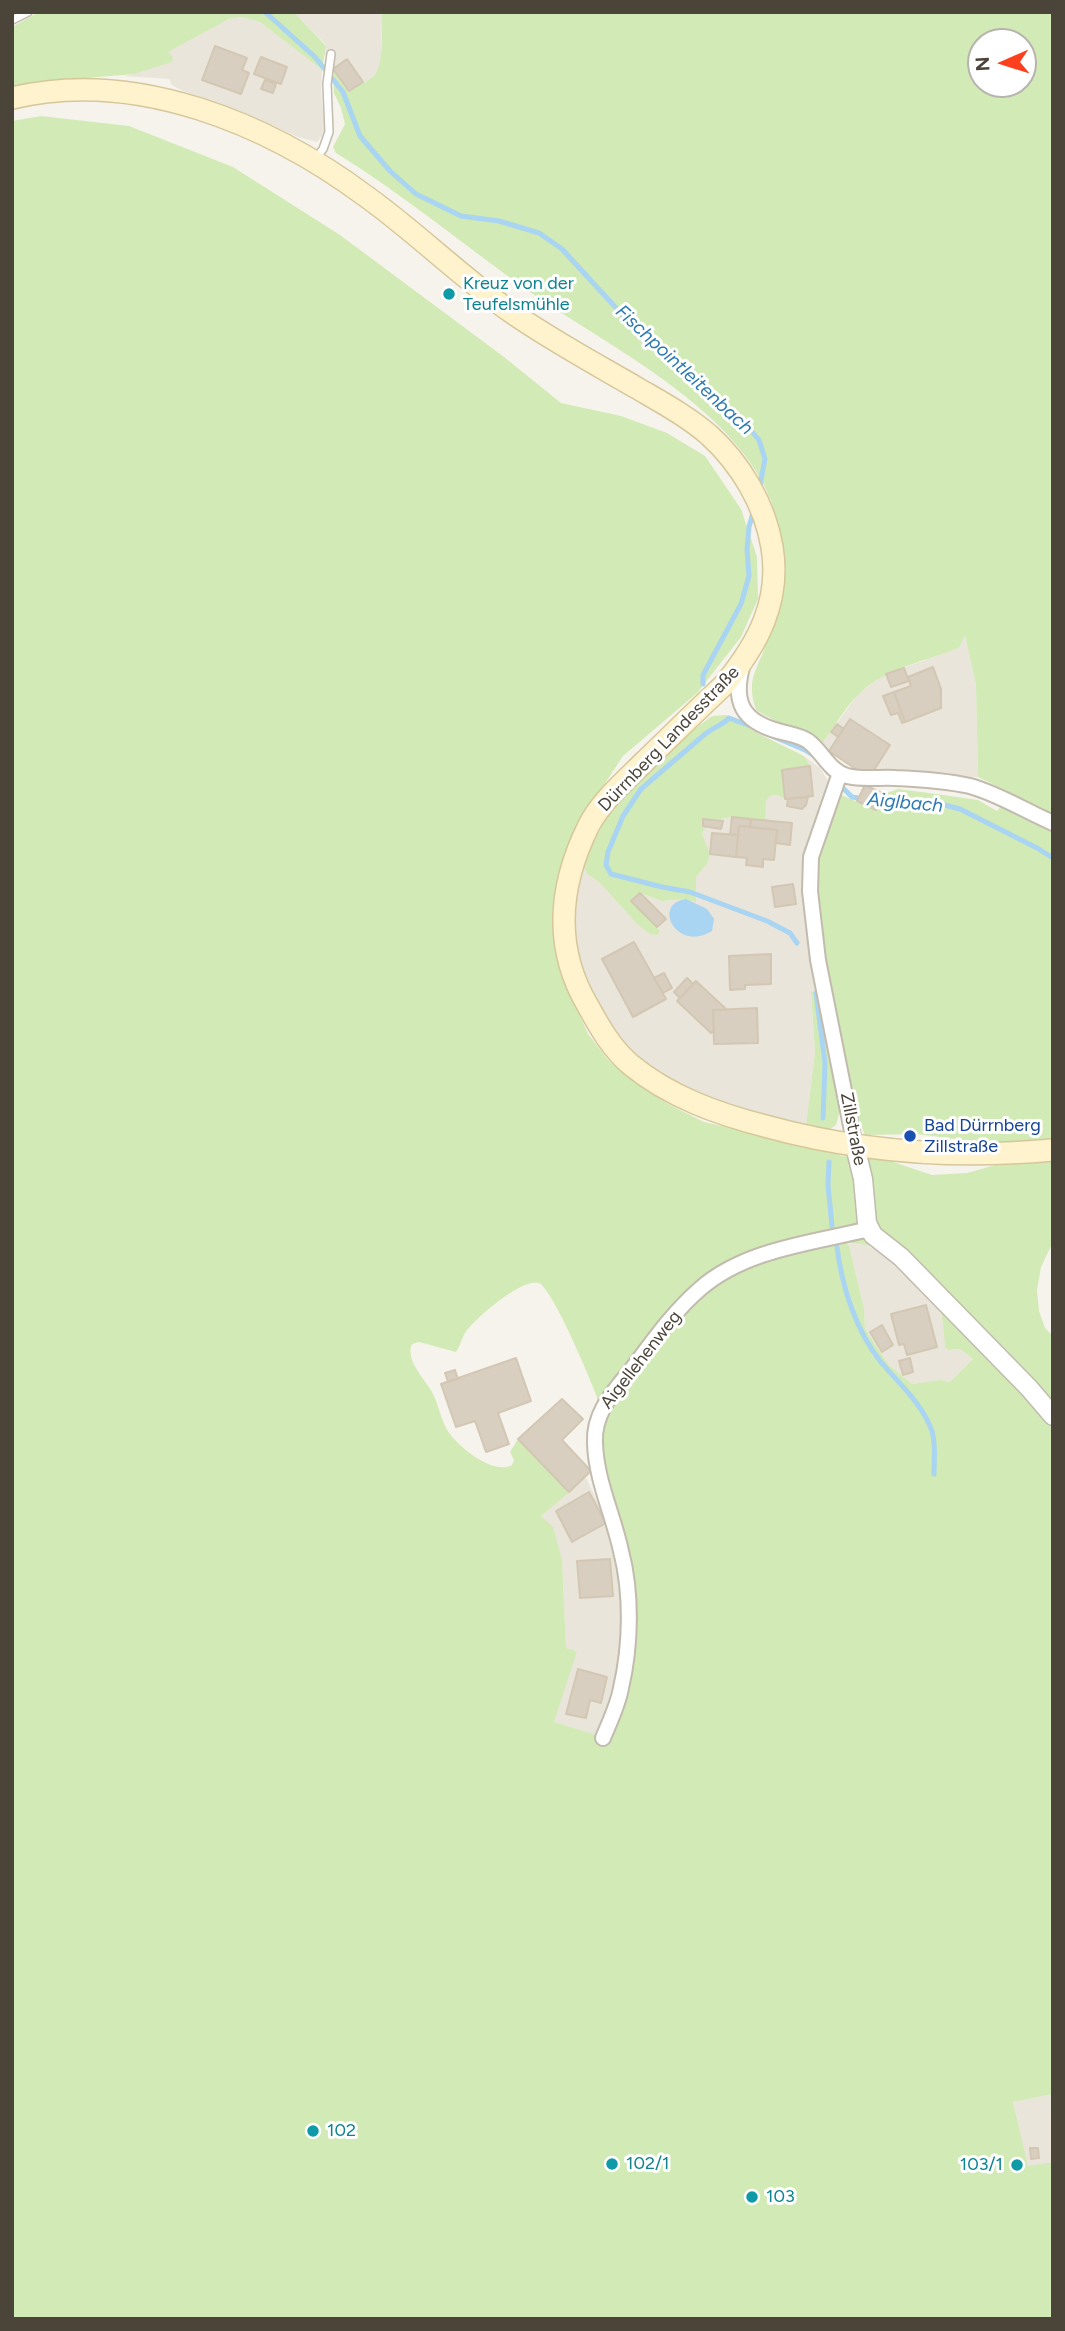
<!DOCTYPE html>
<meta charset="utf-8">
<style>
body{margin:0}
#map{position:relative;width:1065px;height:2331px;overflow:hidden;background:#f6f3ec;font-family:Figtree,sans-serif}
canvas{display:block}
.frame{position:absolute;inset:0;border:14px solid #4b4439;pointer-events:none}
.north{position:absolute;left:967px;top:28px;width:70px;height:70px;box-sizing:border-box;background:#fff;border:2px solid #b7b4b0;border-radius:50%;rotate:267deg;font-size:19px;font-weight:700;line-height:28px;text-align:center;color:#4b4439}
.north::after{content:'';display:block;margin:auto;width:24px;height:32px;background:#fc3f1d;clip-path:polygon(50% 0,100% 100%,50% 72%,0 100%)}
</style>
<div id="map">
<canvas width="1065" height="2331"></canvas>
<div class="frame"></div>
<div class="north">N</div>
</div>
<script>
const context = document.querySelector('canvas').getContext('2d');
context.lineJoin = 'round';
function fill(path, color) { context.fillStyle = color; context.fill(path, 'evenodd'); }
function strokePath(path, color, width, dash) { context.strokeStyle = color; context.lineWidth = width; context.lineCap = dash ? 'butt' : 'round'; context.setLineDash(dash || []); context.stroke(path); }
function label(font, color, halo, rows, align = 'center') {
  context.font = font + ' Figtree,sans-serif'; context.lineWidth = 6; context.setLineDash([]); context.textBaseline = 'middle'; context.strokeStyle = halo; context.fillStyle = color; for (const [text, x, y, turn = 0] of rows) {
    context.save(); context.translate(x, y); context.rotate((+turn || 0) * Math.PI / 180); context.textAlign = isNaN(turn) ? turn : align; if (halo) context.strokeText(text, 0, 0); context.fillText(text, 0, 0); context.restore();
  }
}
fill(new Path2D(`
 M 294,12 L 382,12 L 381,60 L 378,71 L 371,79 L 349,91 L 325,55 L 326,45 Z
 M 242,17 L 260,22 L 322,70 L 321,92 L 325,128 L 322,136 L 317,142 L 298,137 L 250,115 L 183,91 L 172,85 L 169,79 L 124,76 L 134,74 L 167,52 L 229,19 Z
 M 965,634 L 976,685 L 978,777 L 869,778 L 821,745 L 858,694 L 870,685 L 886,674 L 959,648 Z
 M 804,756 L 820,768 L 828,781 L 819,992 L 811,993 L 815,1052 L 806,1126 L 714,1102 L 659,1075 L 632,1053 L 603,1020 L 581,979 L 574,939 L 574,904 L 583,864 L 587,874 L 599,882 L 636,923 L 660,931 L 631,901 L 640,893 L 662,901 L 677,900 L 695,887 L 696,877 L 707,864 L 707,845 L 703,841 L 702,834 L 709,821 L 732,817 L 764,820 L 766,801 L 770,796 L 777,795 L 784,799 L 782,770 L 810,766 Z
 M 844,1243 L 865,1245 L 895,1258 L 934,1300 L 939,1309 L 952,1350 L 960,1349 L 973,1359 L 950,1382 L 940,1380 L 912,1384 L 889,1365 L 865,1329 L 864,1308 L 849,1246 Z
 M 585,1476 L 611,1529 L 621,1586 L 622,1629 L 618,1678 L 608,1712 L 598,1736 L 554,1722 L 576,1651 L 566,1648 L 562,1560 L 541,1516 Z
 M 1053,2094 L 1053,2162 L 1028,2167 L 1013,2102 Z`), '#eae5da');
fill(new Path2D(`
 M 39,12 L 294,12 L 326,46 L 322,70 L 260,22 L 242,17 L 229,19 L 168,52 L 173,57 L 172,62 L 134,74 L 50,81 L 12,90 L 12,27 Z
 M 382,12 L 1053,12 L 1053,1140 L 1002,1145 L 917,1134 L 865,1135 L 857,1115 L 824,966 L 815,889 L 816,855 L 839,794 L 876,810 L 884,794 L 898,789 L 936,794 L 978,800 L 997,811 L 1011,793 L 978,777 L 976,685 L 965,635 L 959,648 C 926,661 886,668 860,693 C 845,707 833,729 821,745 C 800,731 777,723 756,710 C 745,676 759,670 767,640 C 778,604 785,566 779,530 C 761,418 610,349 526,289 C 462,244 403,194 336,153 L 333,147 L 345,124 L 341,108 L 334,93 L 333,69 L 349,91 C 356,86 367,82 373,77 C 385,66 381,28 382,12 ZM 981,42 L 1023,42 L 1023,84 L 981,84 Z
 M 41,116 L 129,126 L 233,167 L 340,235 L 504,357 L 561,403 L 621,416 L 667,433 L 705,456 L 741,509 L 757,557 L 758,599 L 741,637 L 697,693 L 623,756 L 575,829 L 556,883 L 552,913 L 554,942 L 561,973 L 588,1034 L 609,1061 L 637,1084 L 668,1104 L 704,1122 L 814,1147 L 842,1156 L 890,1161 L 932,1175 L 967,1173 L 999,1164 L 1053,1160 L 1053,1242 L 1041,1267 L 1037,1290 L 1039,1311 L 1045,1328 L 1053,1336 L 1053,2094 L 1013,2102 L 1028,2166 L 1053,2162 L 1053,2319 L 12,2319 L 12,121 ZM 836,1230 L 844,1243 L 772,1258 L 744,1269 L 715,1285 L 675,1323 L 606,1412 L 600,1444 L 623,1531 L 630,1571 L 614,1723 L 606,1738 L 554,1722 L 577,1651 L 566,1648 L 562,1560 L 553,1527 L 541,1516 L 569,1492 L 518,1439 L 510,1452 L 514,1460 L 512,1465 C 493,1476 455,1445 446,1428 C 440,1416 438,1403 432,1392 C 424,1378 405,1360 412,1344 L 419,1342 L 456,1352 C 460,1346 462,1338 465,1333 C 474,1319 523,1277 539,1283 C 553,1290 590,1378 597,1397 L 597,1404 L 621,1372 L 738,1259 ZM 846,1243 C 857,1244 869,1244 879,1250 C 897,1259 930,1289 939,1308 C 944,1320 944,1334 945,1347 L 948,1350 L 960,1349 L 973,1359 L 950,1382 L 940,1380 L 912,1384 L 889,1365 L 865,1329 L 864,1308 L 849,1246 Z
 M 727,715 L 759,734 L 804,756 L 810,766 L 782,770 L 785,799 L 777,795 L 770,796 L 766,801 L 765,821 L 732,817 L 709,821 L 702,834 L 710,854 L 707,864 L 696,877 L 696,902 L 686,899 L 662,901 L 640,893 L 632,901 L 660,931 L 657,935 L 650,934 L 636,923 L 599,882 L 587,874 L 583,864 L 609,812 L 629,789 L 696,728 L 712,716 Z
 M 811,992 L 819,992 L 842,1103 L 836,1125 L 829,1130 L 806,1126 L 815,1052 Z`), '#d2eab5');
fill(new Path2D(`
 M 686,899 L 707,909 L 714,919 L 712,931 C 677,953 651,904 686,899 Z`), '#a9d4f2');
strokePath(new Path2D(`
 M 265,12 L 315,57 L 343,92 L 360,136 L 390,171 L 416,194 L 461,216 L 499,221 L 539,233 L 562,249 L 639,333 L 702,389 L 743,421 L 759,440 L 765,459 L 759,490
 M 703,684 L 703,675 L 741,604 L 749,576 L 747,549 L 749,527 L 754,509
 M 753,727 L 729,718 C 723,725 712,728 704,735 L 641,789 L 623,816 L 608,852 L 606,865 L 611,874 L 662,887 L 690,892 L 767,921 L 790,933 L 797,943
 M 765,733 L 805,750 L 816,757
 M 838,783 L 852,797 L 864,799
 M 874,801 L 900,804 L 929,801 L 960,809 L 1037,848 L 1053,858
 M 816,993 L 825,1063 L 823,1118
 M 829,1162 L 828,1185 L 832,1226
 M 837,1247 C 842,1287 856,1331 881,1362 C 900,1385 922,1403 932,1431 C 936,1444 934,1461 934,1474`), '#a9d4f2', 5);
const building = new Path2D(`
 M 215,46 L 247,58 L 242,70 L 249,73 L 241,94 L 202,80 Z
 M 261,57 L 287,67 L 281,84 L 254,74 Z
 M 347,59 L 363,82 L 349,91 L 333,69 Z
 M 265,80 L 276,84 L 273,93 L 261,89 Z
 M 933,667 L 941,689 L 941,708 L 905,722 L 894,692 L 911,686 L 908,677 Z
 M 904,668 L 909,681 L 891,687 L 886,674 Z
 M 894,692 L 905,722 L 902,723 L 898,713 L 891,715 L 883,696 Z
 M 850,719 L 890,745 L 869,778 L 829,751 Z
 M 837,724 L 844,729 L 838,737 L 831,732 Z
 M 810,766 L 813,796 L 785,799 L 782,770 Z
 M 865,785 L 884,794 L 876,810 L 857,801 Z
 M 808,797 L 806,805 L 802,809 L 787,806 L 788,799 Z
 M 732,817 L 751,819 L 750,827 L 739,826 L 738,835 L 730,835 Z
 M 703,819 L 723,821 L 721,829 L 703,826 Z
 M 751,819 L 792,823 L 790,845 L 776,843 L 777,830 L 750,827 Z
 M 739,826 L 777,830 L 774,860 L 763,859 L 763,867 L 746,865 L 747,858 L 736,857 Z
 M 712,833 L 738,835 L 736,857 L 710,854 Z
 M 793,884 L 796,904 L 775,907 L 772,887 Z
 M 640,893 L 666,919 L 657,927 L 631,901 Z
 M 634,942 L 666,999 L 633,1017 L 602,959 Z
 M 771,954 L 771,984 L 745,985 L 745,989 L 730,990 L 729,956 Z
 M 664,973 L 672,988 L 663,993 L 654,978 Z
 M 687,978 L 693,984 L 680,998 L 674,992 Z
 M 696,981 L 727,1010 L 713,1010 L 714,1030 L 711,1033 L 677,1001 Z
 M 757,1008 L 758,1043 L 714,1044 L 713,1010 Z
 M 926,1305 L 937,1347 L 907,1355 L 904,1344 L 899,1345 L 891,1314 Z
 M 882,1325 L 893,1345 L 882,1352 L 870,1332 Z
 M 516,1358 L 531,1401 L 498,1413 L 509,1444 L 486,1452 L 475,1421 L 456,1427 L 441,1384 Z
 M 910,1358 L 913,1372 L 903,1375 L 899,1361 Z
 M 455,1370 L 458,1379 L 448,1382 L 445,1373 Z
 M 562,1399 L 583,1419 L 562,1440 L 591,1471 L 569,1492 L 518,1439 Z
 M 589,1492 L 606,1523 L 572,1542 L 556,1511 Z
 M 610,1559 L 613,1596 L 580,1598 L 577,1561 Z
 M 578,1669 L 607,1677 L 601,1703 L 590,1700 L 586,1718 L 566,1714 Z
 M 1030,2148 L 1038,2148 L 1039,2158 L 1031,2159 Z`);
fill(building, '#d8cfc1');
strokePath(building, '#d3c7b4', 2);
const service = new Path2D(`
 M 12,20 L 28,12
 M 314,161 L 323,149 L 329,132 L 327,84 L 331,54`);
const minor = new Path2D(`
 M 742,667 C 733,702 742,721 778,731 C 788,734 799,735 808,741 C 822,751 830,772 847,776 C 863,780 880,777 895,778 C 919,779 947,781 970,786 C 999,794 1025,811 1053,823
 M 840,773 L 811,857 L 810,891 L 818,960 L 855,1146
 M 603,1738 C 610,1721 618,1705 621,1688 C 631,1645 632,1593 621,1551 C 613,1514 596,1480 595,1443 C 593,1413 614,1391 632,1369 C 653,1341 674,1311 701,1288 C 746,1249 813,1243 869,1229`);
const tertiary = new Path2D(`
 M 855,1146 L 863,1179 L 867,1223 L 873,1235 L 901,1257 L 1029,1388 L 1053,1416`);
const secondary = new Path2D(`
 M 12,98 C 136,68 269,124 367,197 C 417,233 461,277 511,312 C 551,340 594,363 637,388 C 661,402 687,416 709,435 C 741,464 765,505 772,547 C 781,601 758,644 724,685 C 697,710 671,736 644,762 C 625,781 602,800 589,825 C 559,885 553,947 588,1006 C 600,1028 612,1049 631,1065 C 670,1097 718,1114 765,1126 C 859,1152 956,1159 1053,1150`);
strokePath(service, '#c2bbae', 10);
strokePath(minor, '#c2bbae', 18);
strokePath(tertiary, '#c2bbae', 21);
strokePath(secondary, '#d6c79b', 24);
strokePath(service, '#fff', 7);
strokePath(minor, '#fff', 14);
strokePath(tertiary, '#fff', 18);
strokePath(secondary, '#fff3cd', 21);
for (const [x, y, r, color] of [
 [449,294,7,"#0f9aa8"],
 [910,1136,7,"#1a4fb4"],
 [313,2131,7,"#0f9aa8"],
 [612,2164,7,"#0f9aa8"],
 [1017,2165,7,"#0f9aa8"],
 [752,2197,7,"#0f9aa8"]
]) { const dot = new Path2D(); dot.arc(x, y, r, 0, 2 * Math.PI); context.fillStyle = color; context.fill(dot); strokePath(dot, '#fff', 2.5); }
label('18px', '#0d838f', '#fff', [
 ["Kreuz von der",463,284],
 ["Teufelsmühle",463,305],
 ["102",327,2131],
 ["102/1",626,2164],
 ["103/1",1003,2165,"right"],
 ["103",766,2197]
], 'left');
label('18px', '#4b4439', '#fff', [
 ["Dürrnberg Landesstraße",669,739,-46],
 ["Zillstraße",853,1129,79],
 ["Aigellehenweg",641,1360,-52]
]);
label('18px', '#164399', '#fff', [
 ["Bad Dürrnberg",924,1126],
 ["Zillstraße",924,1147]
], 'left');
label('italic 19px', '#2e7ab2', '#fff', [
 ["Fischpointleitenbach",684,370,43],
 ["Aiglbach",905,803,5]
]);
</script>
